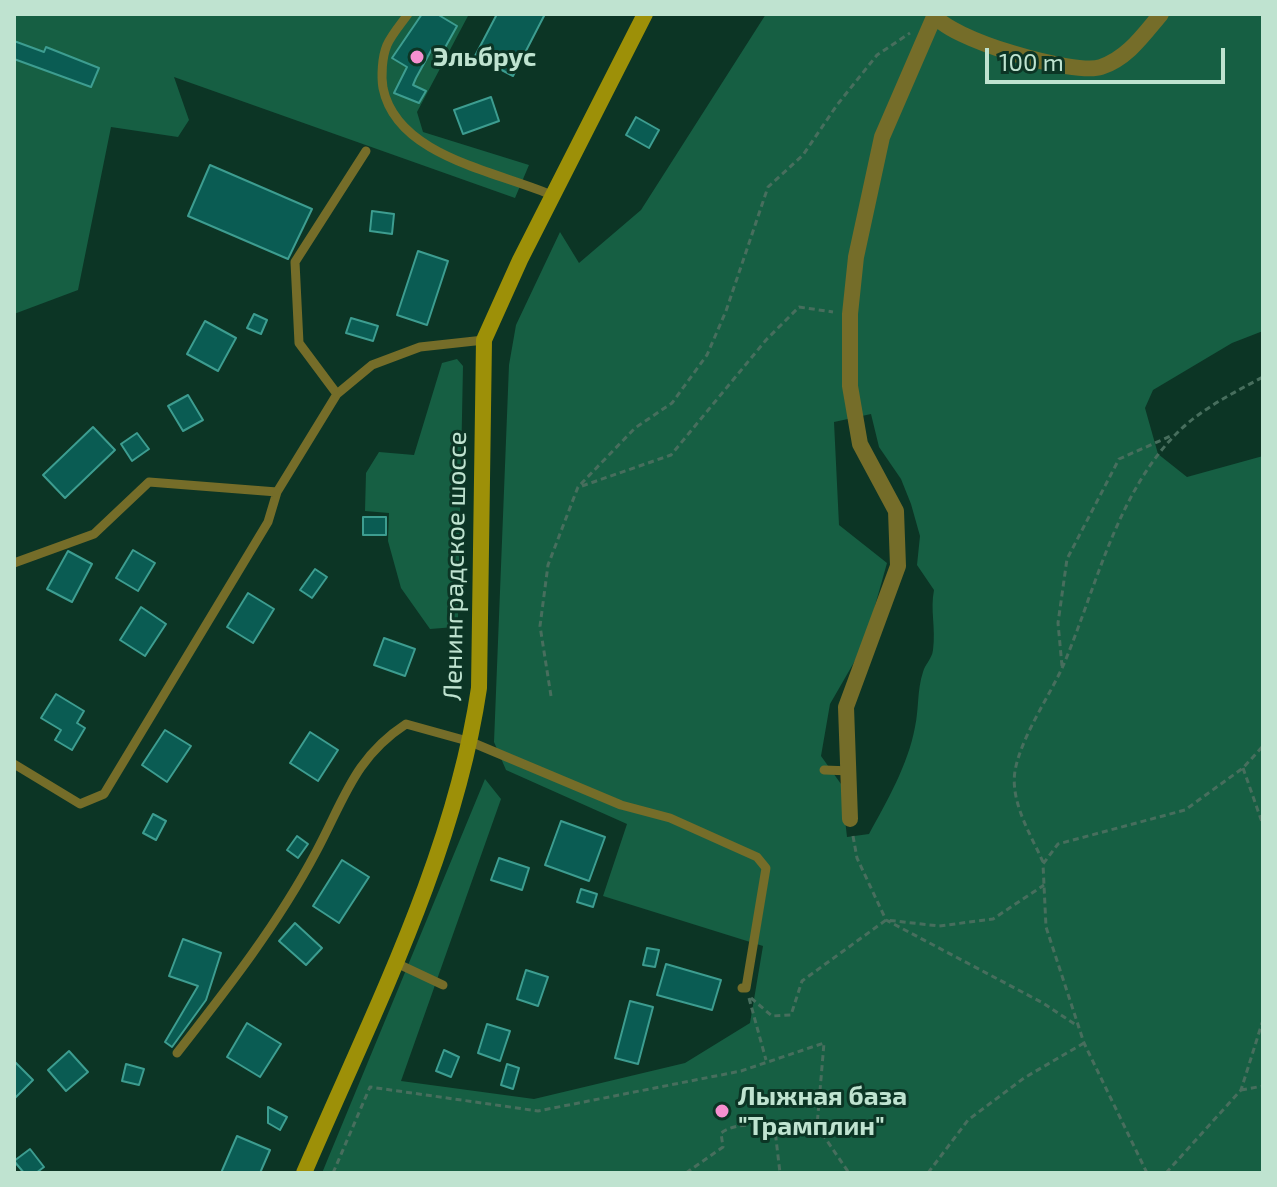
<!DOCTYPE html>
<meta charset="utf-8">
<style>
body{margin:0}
#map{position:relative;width:1277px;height:1187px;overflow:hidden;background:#0c3525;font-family:"Exo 2",sans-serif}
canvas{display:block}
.frame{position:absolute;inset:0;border:16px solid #bfe3d0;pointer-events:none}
.scale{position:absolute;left:985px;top:48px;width:240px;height:36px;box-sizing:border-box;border:4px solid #bfe3d0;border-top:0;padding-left:10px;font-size:24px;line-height:28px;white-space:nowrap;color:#bfe3d0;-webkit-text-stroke:6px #0c3525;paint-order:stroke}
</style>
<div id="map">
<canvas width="1277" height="1187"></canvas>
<div class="frame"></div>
<div class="scale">100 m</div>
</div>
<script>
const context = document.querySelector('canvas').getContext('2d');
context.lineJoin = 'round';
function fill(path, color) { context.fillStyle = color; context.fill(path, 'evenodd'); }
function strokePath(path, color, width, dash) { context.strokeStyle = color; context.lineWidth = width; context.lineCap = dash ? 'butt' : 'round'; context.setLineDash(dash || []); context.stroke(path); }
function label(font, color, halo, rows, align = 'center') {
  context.font = font + ' "Exo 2",sans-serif'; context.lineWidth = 6; context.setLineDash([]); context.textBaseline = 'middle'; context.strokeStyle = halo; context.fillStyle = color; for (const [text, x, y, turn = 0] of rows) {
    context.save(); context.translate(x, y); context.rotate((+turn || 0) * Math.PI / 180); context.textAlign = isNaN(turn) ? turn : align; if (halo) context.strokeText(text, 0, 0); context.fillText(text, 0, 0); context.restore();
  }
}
fill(new Path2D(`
 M 14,14 L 469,14 L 417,112 L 423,132 L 529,165 L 515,198 L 174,77 L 189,120 L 178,137 L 111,127 L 78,290 L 14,314 Z
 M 766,14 L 1263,14 L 1263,331 L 1232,343 L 1153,390 L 1145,408 L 1158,454 L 1187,477 L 1263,456 L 1263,1173 L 322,1173 L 485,779 L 501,799 L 401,1081 L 534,1099 L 685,1063 L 750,1023 L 763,946 L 603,896 L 627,824 L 506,770 L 494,742 L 509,365 L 516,325 L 560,232 L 579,263 L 641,210 ZM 871,414 L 879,447 L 901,479 L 911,504 L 920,536 L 917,565 L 934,590 C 930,610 936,628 933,650 C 932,659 925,664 923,672 C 917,690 919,709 915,727 C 908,765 887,801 869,834 L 847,837 L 841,784 L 821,756 L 830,704 L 864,645 L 887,563 L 839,525 L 834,422 Z
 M 457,359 L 463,366 L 458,618 L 455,627 L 430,629 L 401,588 L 388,541 L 389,513 L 365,511 L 366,473 L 379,452 L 414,455 L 442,363 Z`), '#165f43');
const building = new Path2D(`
 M 422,14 L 437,14 L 457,26 L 442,53 L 433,47 L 416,78 L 413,85 L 426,91 L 419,103 L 394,93 L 407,67 L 392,58 Z
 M 497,14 L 545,14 L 513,76 L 475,56 Z
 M 14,41 L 44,52 L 46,47 L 99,68 L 91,87 L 14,59 Z
 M 491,97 L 499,121 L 463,134 L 454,110 Z
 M 636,117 L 659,130 L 649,148 L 626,135 Z
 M 210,165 L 312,209 L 288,259 L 188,216 Z
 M 372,211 L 394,214 L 392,234 L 370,231 Z
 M 418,251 L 448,261 L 427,325 L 397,315 Z
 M 254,314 L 267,320 L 261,334 L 247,328 Z
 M 351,318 L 378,326 L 373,341 L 346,333 Z
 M 205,321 L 236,338 L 218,371 L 187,354 Z
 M 188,395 L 203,420 L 183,431 L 168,406 Z
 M 93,427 L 115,450 L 65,498 L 43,475 Z
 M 137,433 L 149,449 L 132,461 L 121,444 Z
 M 363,517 L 386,517 L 386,535 L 363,535 Z
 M 133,550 L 155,563 L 138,591 L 116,578 Z
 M 68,551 L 92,564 L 72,602 L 47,589 Z
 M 315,569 L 327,577 L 312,598 L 300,590 Z
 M 248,593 L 274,609 L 253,643 L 227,627 Z
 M 141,607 L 166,624 L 145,656 L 120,640 Z
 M 384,638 L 415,649 L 405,676 L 374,665 Z
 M 56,694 L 84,711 L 77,723 L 85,728 L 72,750 L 55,740 L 61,730 L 41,718 Z
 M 165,730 L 191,746 L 167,782 L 142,765 Z
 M 310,732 L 338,750 L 318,781 L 290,763 Z
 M 153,814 L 166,821 L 156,840 L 143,833 Z
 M 561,821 L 605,837 L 589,881 L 545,865 Z
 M 297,836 L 308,844 L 298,858 L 287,850 Z
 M 499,858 L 529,868 L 522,890 L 491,880 Z
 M 342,860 L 369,877 L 339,923 L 313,906 Z
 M 581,889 L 597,894 L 593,907 L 577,902 Z
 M 295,923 L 322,948 L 306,965 L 279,941 Z
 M 183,939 L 221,953 L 206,1000 L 172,1047 L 165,1042 L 198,986 L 169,976 Z
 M 647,948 L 659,950 L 655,967 L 643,965 Z
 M 666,964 L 721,980 L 712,1010 L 657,995 Z
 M 526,970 L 548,977 L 538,1006 L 517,999 Z
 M 630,1001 L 653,1007 L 638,1064 L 615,1058 Z
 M 247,1023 L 281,1044 L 260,1077 L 227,1057 Z
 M 487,1024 L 510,1031 L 500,1061 L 478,1053 Z
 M 444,1050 L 459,1057 L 451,1077 L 436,1071 Z
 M 69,1051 L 88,1072 L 66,1091 L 48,1070 Z
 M 14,1061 L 33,1080 L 14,1099 Z
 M 126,1064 L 144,1069 L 139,1085 L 122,1081 Z
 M 507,1064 L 519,1068 L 513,1089 L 501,1085 Z
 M 268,1107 L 287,1117 L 280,1130 L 268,1123 Z
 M 237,1136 L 270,1150 L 260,1173 L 221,1173 Z
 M 30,1149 L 44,1167 L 36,1173 L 24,1173 L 14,1161 Z`);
fill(building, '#0a5c53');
strokePath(building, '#3d9d90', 2);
strokePath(new Path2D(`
 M 582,486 L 671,455 L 766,340 L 799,307 L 833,312
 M 1062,666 L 1058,623 L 1067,559 L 1119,459 L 1173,435
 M 551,696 L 540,626 L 548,565 L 578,487 L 635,428 L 672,403 L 707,355 L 726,311 L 768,187 L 803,155 L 837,105 L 877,55 L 910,33
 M 1243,768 L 1263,825
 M 853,836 L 857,858 L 886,920 L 1043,1003 L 1079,1027
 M 1043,862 C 1031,835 1010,802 1015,771 C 1021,737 1049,697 1063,666 C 1096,589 1116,494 1177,433 C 1201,409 1233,393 1263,377
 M 749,998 L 766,1060
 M 751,998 L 772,1016 L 791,1015 L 802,981 L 886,920 L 939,926 L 993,919 L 1044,885
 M 1241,1090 L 1263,1086
 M 333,1173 L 370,1087 L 538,1111 L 741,1071 L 824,1043 L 817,1126 L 849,1173
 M 686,1173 L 723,1147 L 721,1133 C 735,1123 759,1123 775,1130 L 780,1173
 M 928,1173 L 968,1120 L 1024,1078 L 1084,1043
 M 1147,1173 L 1084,1043 L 1046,927 L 1043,864 L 1058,844 L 1185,810 L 1243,768 L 1263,746
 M 1166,1173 L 1241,1090 L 1263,1020`), '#476e5d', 3, [6, 4]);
strokePath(new Path2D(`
 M 408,14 C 401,24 392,34 387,45 C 382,57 381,76 383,88 C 397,157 497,171 554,196
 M 337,394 L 299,343 L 295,262 L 366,151
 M 14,563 L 94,534 L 149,482 L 277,492
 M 14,764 L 80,804 L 104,794 L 268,522 L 277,492 L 337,394 L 372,365 L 420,347 L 484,340
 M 824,770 L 851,771
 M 394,962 L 443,985
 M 177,1053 C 227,989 278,924 316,852 C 344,800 354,758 406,724 L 471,742 L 621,805 L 670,818 L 757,857 L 766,868 L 746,988 L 742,988`), '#756d29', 9);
strokePath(new Path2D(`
 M 934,14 C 947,39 1075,76 1101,67 C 1128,58 1144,34 1161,14
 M 850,819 L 846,707 L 898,566 L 896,511 L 860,444 L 850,386 L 850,314 L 856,257 L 882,137 L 934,17`), '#756d29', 16);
strokePath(new Path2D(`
 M 304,1173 C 371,1016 454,857 479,688 L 484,340 L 520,260 L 645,14`), '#9d9008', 16);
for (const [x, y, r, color] of [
 [417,57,8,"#f690d0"],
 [722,1111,8,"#f690d0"]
]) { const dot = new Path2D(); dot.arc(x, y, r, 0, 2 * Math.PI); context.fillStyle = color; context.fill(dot); strokePath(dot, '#0c3525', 3); }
label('bold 26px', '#bfe3d0', '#0c3525', [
 ["Эльбрус",433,57],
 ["Лыжная база",738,1096],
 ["\"Трамплин\"",738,1126]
], 'left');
label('26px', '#bfe3d0', '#0c3525', [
 ["Ленинградское шоссе",455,566,-89]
]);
</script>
